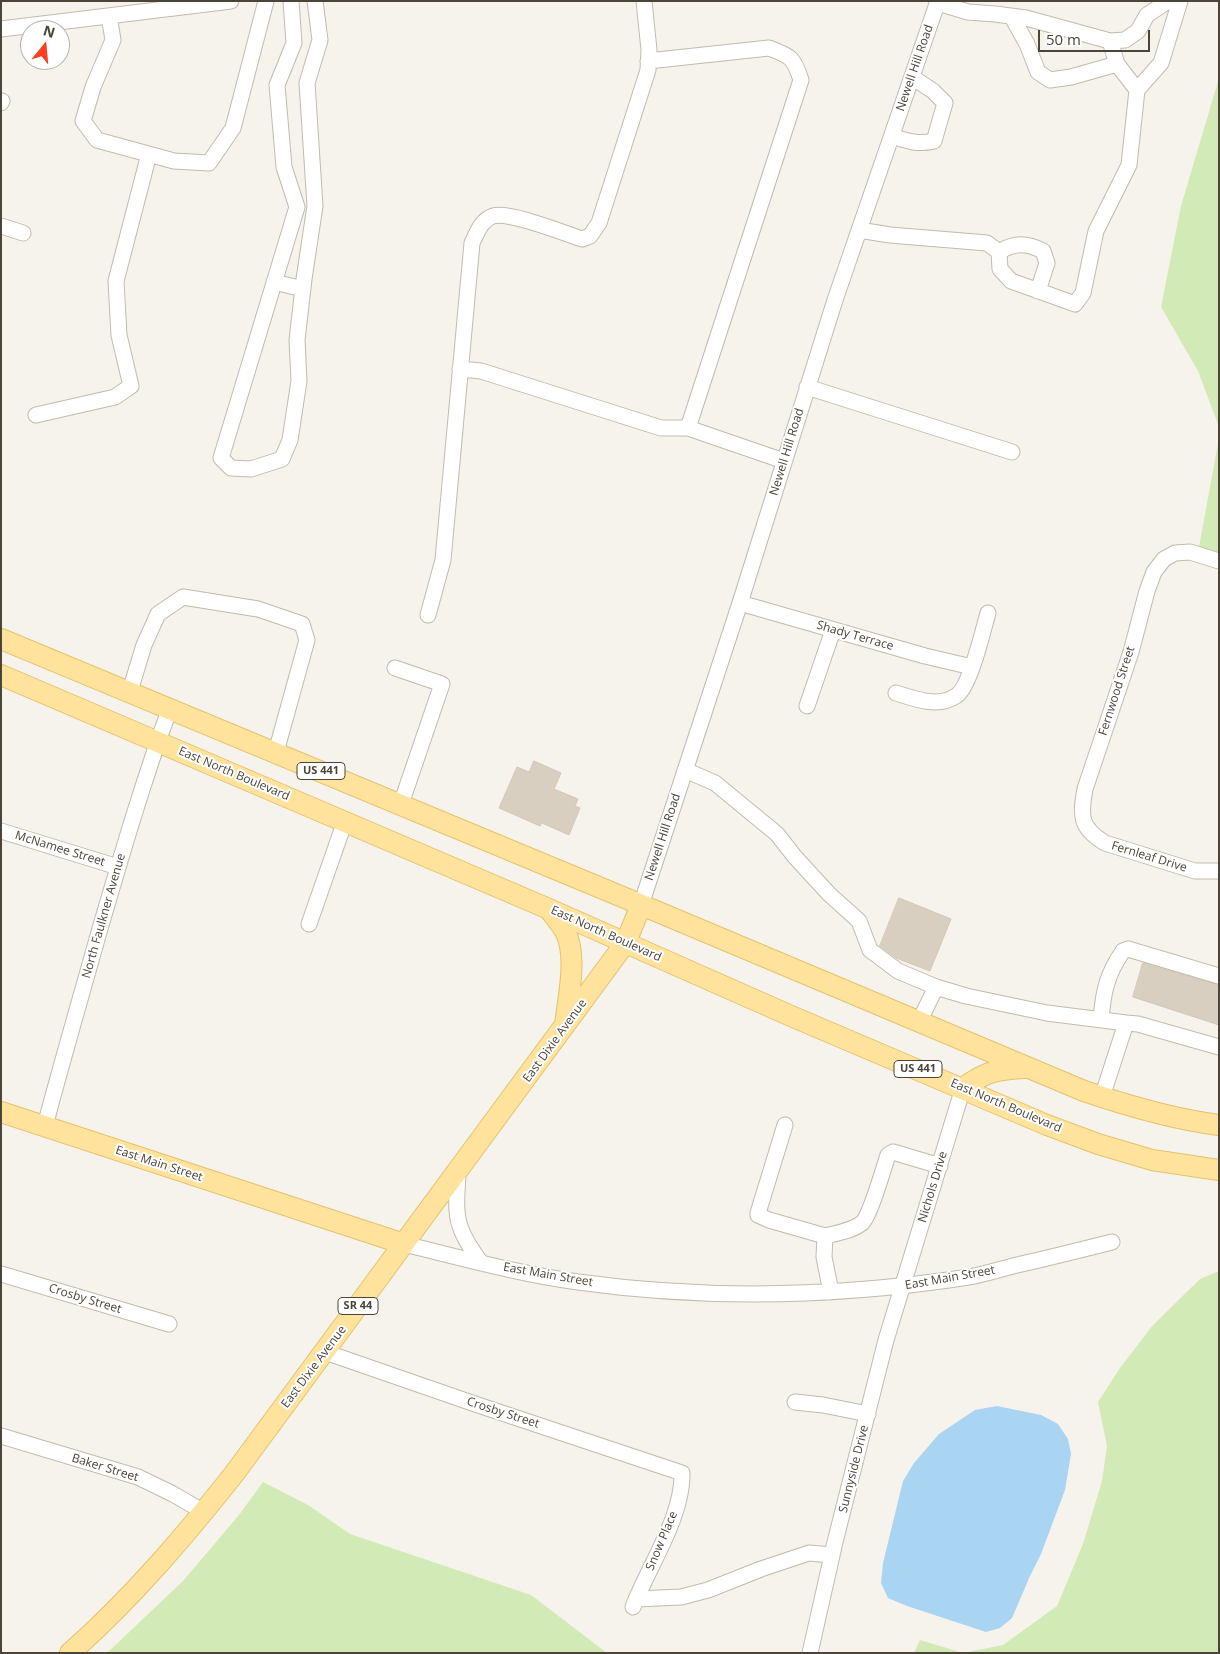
<!DOCTYPE html>
<style>
body{margin:0}
#map{position:relative;width:1220px;height:1654px;overflow:hidden;background:#f6f3ec;font-family:"Open Sans",sans-serif}
canvas{display:block}
.frame{position:absolute;inset:0;border:2px solid #4b4439;pointer-events:none}
.north{position:absolute;left:20px;top:20px;width:50px;height:50px;box-sizing:border-box;background:#fff;border:1px solid #b7b4b0;border-radius:50%;rotate:17deg;font-size:14px;font-weight:700;line-height:20px;text-align:center;color:#4b4439}
.north::after{content:'';display:block;margin:auto;width:18px;height:22px;background:#fc3f1d;clip-path:polygon(50% 0,100% 100%,50% 72%,0 100%)}
.scale{position:absolute;left:1038px;top:30px;width:112px;height:22px;box-sizing:border-box;border:2px solid #4b4439;border-top:0;padding-left:6px;font-size:15px;line-height:18px;white-space:nowrap;color:#4b4439;-webkit-text-stroke:4px #fff;paint-order:stroke}
</style>
<div id="map">
<canvas width="1220" height="1654"></canvas>
<div class="frame"></div>
<div class="north">N</div>
<div class="scale">50 m</div>
</div>
<script>
const context = document.querySelector('canvas').getContext('2d');
context.lineJoin = 'round';
function fill(path, color) { context.fillStyle = color; context.fill(path, 'evenodd'); }
function strokePath(path, color, width, dash) { context.strokeStyle = color; context.lineWidth = width; context.lineCap = dash ? 'butt' : 'round'; context.setLineDash(dash || []); context.stroke(path); }
function label(font, color, halo, rows, align = 'center') {
  context.font = font + ' "Open Sans",sans-serif'; context.lineWidth = 4; context.setLineDash([]); context.textBaseline = 'middle'; context.strokeStyle = halo; context.fillStyle = color; for (const [text, x, y, turn = 0] of rows) {
    context.save(); context.translate(x, y); context.rotate((+turn || 0) * Math.PI / 180); context.textAlign = isNaN(turn) ? turn : align; if (halo) context.strokeText(text, 0, 0); context.fillText(text, 0, 0); context.restore();
  }
}
fill(new Path2D(`
 M 1219,78 L 1219,427 L 1198,371 L 1161,307 L 1181,206 Z
 M 1219,438 L 1219,554 L 1199,547 Z
 M 1219,1271 L 1219,1653 L 914,1653 L 920,1640 L 963,1653 L 1003,1645 L 1057,1606 L 1083,1544 L 1102,1481 L 1107,1446 L 1098,1402 L 1120,1368 L 1153,1325 L 1200,1279 Z
 M 263,1482 L 308,1505 L 350,1534 L 531,1595 L 607,1653 L 107,1653 L 183,1581 L 239,1515 Z`), '#d2eab5');
fill(new Path2D(`
 M 997,1406 L 1041,1415 L 1058,1424 L 1068,1439 L 1071,1454 L 1065,1490 L 1041,1554 L 1030,1576 L 1012,1618 L 1000,1628 L 986,1632 L 907,1606 L 888,1598 L 881,1583 L 883,1563 L 903,1481 L 914,1463 L 939,1434 L 975,1410 Z`), '#a9d4f2');
const building = new Path2D(`
 M 534,761 L 561,773 L 554,789 L 578,799 L 575,806 L 580,808 L 569,835 L 542,823 L 540,826 L 499,808 L 517,767 L 529,772 Z
 M 899,898 L 951,919 L 930,971 L 896,958 L 880,946 Z
 M 1143,963 L 1219,985 L 1219,1025 L 1133,997 Z`);
fill(building, '#d8cfc1');
strokePath(building, '#d3c7b4', 1);
const minor = new Path2D(`
 M 291,1 L 294,43 L 277,85 L 284,167 L 297,207 L 221,458 L 231,468 L 251,469 L 282,459 L 290,440 L 299,381 L 297,340 L 304,279 L 315,206 L 307,83 L 320,40 L 315,1
 M 938,3 L 968,12 L 995,14 L 1026,18 L 1110,41 L 1125,40 L 1138,31 L 1147,15 L 1168,1
 M 109,16 L 113,40 L 93,87 L 83,121 L 97,140 L 174,161 L 209,163 L 233,128 L 266,1
 M 1012,17 L 1027,44 L 1038,72 L 1050,80 L 1071,77 L 1117,64
 M 1,29 L 231,1
 M 1110,41 L 1117,64 L 1137,90
 M 648,61 L 769,48 C 791,56 794,58 801,80 L 688,428
 M 1,103 L 2,101
 M 892,136 C 907,141 918,145 934,141 L 945,103 L 933,91 L 912,77
 M 1,226 L 23,233
 M 859,230 L 890,235 L 987,243 L 999,252 L 1000,269 L 1011,281 L 1075,304 L 1083,293 L 1096,231 L 1129,165 L 1137,90 L 1161,63 L 1180,1
 M 999,252 C 1015,242 1027,243 1043,251 L 1047,263 L 1038,291
 M 274,282 L 303,289
 M 460,369 L 481,371 L 661,428 L 688,428 L 784,461
 M 807,387 L 1012,452
 M 36,415 L 115,397 L 131,386 L 119,335 L 116,281 L 149,154
 M 1219,561 L 1190,552 L 1175,553 L 1164,559 L 1154,572 L 1147,591 L 1131,652 L 1085,789 C 1080,816 1080,828 1105,843 L 1195,871 L 1219,871
 M 740,603 L 925,656 L 972,667
 M 428,615 L 443,560 L 472,243 C 477,233 481,220 493,216 C 509,211 564,233 582,239 L 590,236 L 599,223 L 648,70 L 649,50 L 644,1
 M 395,668 L 442,684 L 401,804
 M 130,691 L 144,645 L 158,614 L 183,597 L 258,609 L 302,624 L 307,640 L 276,752
 M 896,693 C 915,699 938,708 956,696 C 970,688 983,630 988,613
 M 807,706 L 833,630
 M 685,770 L 715,783 L 777,834 L 795,857 L 829,894 L 859,921 L 870,950 L 898,971 L 936,987
 M 1,831 L 118,867
 M 641,905 L 740,603 L 835,300 L 938,1
 M 309,924 L 345,821
 M 1101,1020 C 1103,992 1107,974 1123,951 L 1128,949 L 1219,976
 M 919,1022 L 936,987 L 966,996 L 1047,1013 L 1126,1023 L 1102,1097
 M 1126,1023 L 1138,1024 L 1219,1047
 M 785,1125 L 758,1213 L 758,1215 L 769,1220 L 825,1236
 M 45,1126 C 62,1061 81,997 99,932 C 121,857 143,781 170,708
 M 458,1171 C 458,1188 454,1209 460,1226 C 464,1240 473,1251 481,1263
 M 404,1244 C 462,1258 519,1274 578,1282 C 708,1300 839,1297 969,1277 C 985,1274 1001,1269 1017,1265 C 1049,1258 1080,1250 1112,1242
 M 1,1274 L 169,1324
 M 831,1292 L 824,1257 L 825,1236 C 837,1233 852,1231 862,1223 C 870,1216 884,1167 888,1155 L 893,1152 L 940,1166
 M 325,1352 L 475,1404 L 682,1473 C 683,1517 649,1565 633,1607
 M 795,1402 L 823,1405 L 868,1414
 M 1,1436 L 138,1477 L 173,1494 L 204,1512
 M 636,1599 L 681,1597 L 708,1590 L 761,1569 L 809,1553 L 832,1555
 M 810,1653 L 835,1542 L 886,1340 L 963,1088`);
const major = new Path2D(`
 M 1,639 L 613,893 L 1084,1091 C 1128,1106 1172,1119 1219,1125
 M 1,675 L 549,909 L 791,1016 L 1047,1125 L 1098,1144 L 1152,1160 L 1219,1170
 M 549,909 C 554,916 561,924 565,931 C 578,956 568,998 565,1025
 M 963,1088 C 987,1071 995,1070 1023,1068
 M 1,1112 L 404,1244
 M 70,1653 C 131,1599 184,1537 234,1474 L 626,942 L 641,905`);
strokePath(minor, '#c2bbae', 17);
strokePath(major, '#e6c16a', 22);
strokePath(minor, '#fff', 15);
strokePath(major, '#ffe39c', 20);
for (const [x, y, w] of [
 [321,771,48],
 [918,1069,48],
 [358,1306,40]
]) { const box = new Path2D(); box.roundRect(x - w / 2, y - 8.5, w, 17, 4); context.fillStyle = '#fff'; context.fill(box); strokePath(box, '#4b4439', 1); }
label('bold 11px', '#4b4439', null, [
 ["US 441",321,771],
 ["US 441",918,1069],
 ["SR 44",358,1306]
]);
label('12px', '#4b4439', '#fff', [
 ["Newell Hill Road",915,68,-71],
 ["Newell Hill Road",787,452,-73],
 ["Shady Terrace",855,636,16],
 ["Fernwood Street",1117,691,-72],
 ["East North Boulevard",234,774,23],
 ["Newell Hill Road",663,837,-72],
 ["McNamee Street",60,849,17],
 ["Fernleaf Drive",1149,857,17],
 ["North Faulkner Avenue",104,916,-74],
 ["East North Boulevard",606,934,24],
 ["East Dixie Avenue",555,1041,-54],
 ["East North Boulevard",1006,1106,23],
 ["East Main Street",159,1164,18],
 ["Nichols Drive",933,1187,-73],
 ["East Main Street",548,1275,10],
 ["East Main Street",950,1278,-10],
 ["Crosby Street",85,1299,17],
 ["East Dixie Avenue",314,1367,-53],
 ["Crosby Street",503,1413,18],
 ["Baker Street",105,1468,17],
 ["Sunnyside Drive",854,1469,-76],
 ["Snow Place",662,1541,-67]
]);
</script>
